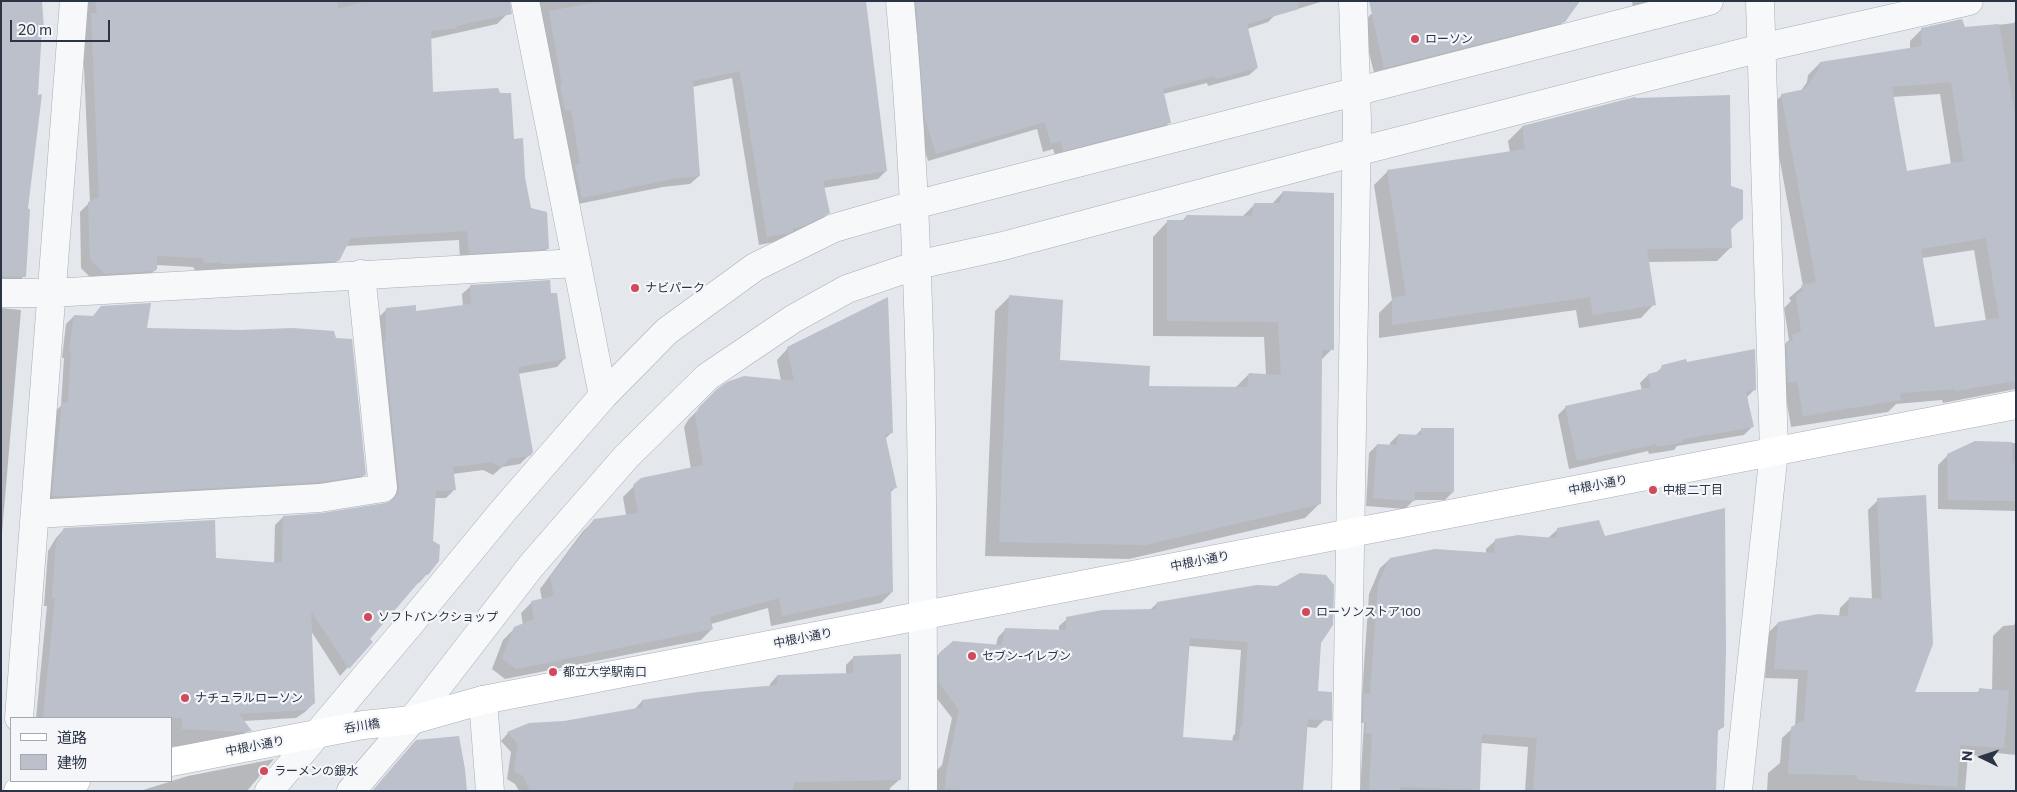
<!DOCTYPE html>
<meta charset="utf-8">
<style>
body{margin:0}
#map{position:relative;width:2017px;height:792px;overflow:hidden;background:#e4e7ec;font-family:Commissioner,"Noto Sans JP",sans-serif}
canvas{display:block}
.frame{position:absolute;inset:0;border:2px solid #2b3445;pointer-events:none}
.legend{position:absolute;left:10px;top:717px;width:162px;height:65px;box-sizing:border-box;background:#f4f6f9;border:1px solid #a4a8b1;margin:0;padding:6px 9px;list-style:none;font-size:15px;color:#2b3445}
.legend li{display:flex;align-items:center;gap:10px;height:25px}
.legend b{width:25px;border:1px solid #a4a8b1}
.north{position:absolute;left:1957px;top:732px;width:50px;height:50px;-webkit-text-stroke:4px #f4f6f9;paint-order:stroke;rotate:274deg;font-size:14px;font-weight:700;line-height:20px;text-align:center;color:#2b3445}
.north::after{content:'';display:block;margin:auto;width:18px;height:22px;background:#2b3445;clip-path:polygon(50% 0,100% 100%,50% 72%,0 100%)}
.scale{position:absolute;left:10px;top:20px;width:100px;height:22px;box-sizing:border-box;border:2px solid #2b3445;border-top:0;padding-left:6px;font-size:15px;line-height:18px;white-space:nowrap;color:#2b3445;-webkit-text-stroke:4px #f4f6f9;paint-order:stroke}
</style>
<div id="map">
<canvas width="2017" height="792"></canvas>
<div class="frame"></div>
<ul class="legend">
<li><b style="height:6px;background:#fff"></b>道路</li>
<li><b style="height:14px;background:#bbc0ca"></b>建物</li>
</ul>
<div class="north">N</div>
<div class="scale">20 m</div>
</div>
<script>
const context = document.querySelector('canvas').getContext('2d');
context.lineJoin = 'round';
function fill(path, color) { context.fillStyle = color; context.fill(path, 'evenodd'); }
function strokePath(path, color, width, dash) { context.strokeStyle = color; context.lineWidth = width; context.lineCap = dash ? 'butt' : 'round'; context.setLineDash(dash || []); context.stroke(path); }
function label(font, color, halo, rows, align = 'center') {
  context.font = font + ' Commissioner,"Noto Sans JP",sans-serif'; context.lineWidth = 4.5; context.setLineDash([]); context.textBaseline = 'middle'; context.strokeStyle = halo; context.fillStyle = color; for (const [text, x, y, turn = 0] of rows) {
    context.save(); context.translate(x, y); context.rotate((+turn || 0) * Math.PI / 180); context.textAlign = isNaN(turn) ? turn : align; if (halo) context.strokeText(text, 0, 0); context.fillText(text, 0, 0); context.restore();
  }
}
fill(new Path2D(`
 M 1,1 L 42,29 L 41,30 L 26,208 L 23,277 L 14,286 L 1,286 Z
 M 86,1 L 505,1 L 506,15 L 497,24 L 430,39 L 432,93 L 513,140 L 521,161 L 530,209 L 548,248 L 538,258 L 460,262 L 459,240 L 345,246 L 338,260 L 329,270 L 196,272 L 193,267 L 156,265 L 156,269 L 145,280 L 96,283 L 81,268 L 80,212 L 90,202 L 82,23 L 87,18 Z
 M 535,1 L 861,1 L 886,171 L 878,179 L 823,188 L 828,213 L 820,221 L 787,235 L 780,241 L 759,245 L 732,78 L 692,87 L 699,176 L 690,184 L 663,187 L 573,205 L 572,170 L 562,118 L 557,119 Z
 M 909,1 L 1324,1 L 1274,16 L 1268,22 L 1247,29 L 1257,68 L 1249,75 L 1208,86 L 1207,83 L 1163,94 L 1170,122 L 1162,130 L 1056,158 L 1053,149 L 1043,152 L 1037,129 L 928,161 L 917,124 L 911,44 L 918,37 Z
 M 1632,1 L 1659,1 L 1633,9 Z
 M 1384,11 L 1564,21 L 1554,31 L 1375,77 L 1362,24 L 1371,14 Z
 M 2016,19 L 2016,389 L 1943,403 L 1942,400 L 1896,404 L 1888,412 L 1791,427 L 1785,392 L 1781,348 L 1789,340 L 1784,308 L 1791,301 L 1789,298 L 1803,286 L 1770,107 L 1782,95 L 1801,91 L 1807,82 L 1808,75 L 1820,63 L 1910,49 L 1910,41 L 1922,29 L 1964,29 L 2014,23 ZM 1940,94 L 1951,164 L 1906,172 L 1892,97 ZM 1974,250 L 1986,321 L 1934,328 L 1922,258 Z
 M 1522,127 L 1730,187 L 1742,218 L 1730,230 L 1731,247 L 1717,261 L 1648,262 L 1654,304 L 1641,318 L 1579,328 L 1576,310 L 1379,338 L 1379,313 L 1392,300 L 1374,185 L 1388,171 L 1510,153 L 1508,141 Z
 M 1283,192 L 1332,349 L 1320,361 L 1320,503 L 1305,518 L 1129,559 L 985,556 L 995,311 L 1010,296 L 1059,361 L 1148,388 L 1235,388 L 1249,374 L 1266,375 L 1264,337 L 1153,336 L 1153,237 L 1167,222 L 1242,217 L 1255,204 L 1271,205 Z
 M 471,286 L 550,294 L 565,358 L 557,367 L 518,374 L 532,452 L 520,464 L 502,467 L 493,475 L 483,470 L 453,474 L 455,489 L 446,498 L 435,498 L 427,574 L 419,583 L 416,583 L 369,639 L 371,642 L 340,676 L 311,631 L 314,703 L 305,712 L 296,718 L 243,721 L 249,729 L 241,737 L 171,747 L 171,718 L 36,718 L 47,606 L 44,606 L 48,551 L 56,538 L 64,529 L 214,559 L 274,563 L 275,525 L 283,517 L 322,515 L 390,503 L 391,496 L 379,317 L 387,309 L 415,312 L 463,307 L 462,294 Z
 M 1,308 L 21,310 L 1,545 Z
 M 74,316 L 146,330 L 335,339 L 365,474 L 357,482 L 44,503 L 55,411 L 61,406 L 64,358 L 62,358 L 66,324 Z
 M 788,348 L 892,432 L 885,439 L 896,487 L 890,493 L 892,592 L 881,603 L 771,626 L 768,608 L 711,624 L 712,629 L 701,640 L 505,679 L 492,669 L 503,640 L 515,628 L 523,625 L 521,613 L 532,602 L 542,600 L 540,589 L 583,531 L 595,520 L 626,515 L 623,497 L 634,486 L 691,469 L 684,427 L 688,420 L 718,390 L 781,381 L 777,360 Z
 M 1663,366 L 1755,389 L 1747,397 L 1752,427 L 1744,435 L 1677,446 L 1674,450 L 1649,454 L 1648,451 L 1569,469 L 1558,415 L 1566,407 L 1642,390 L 1640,383 L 1648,375 L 1656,373 Z
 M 1422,429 L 1453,492 L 1445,500 L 1414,500 L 1405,509 L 1366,506 L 1369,453 L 1377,445 L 1390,446 L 1390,443 L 1398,435 L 1415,436 Z
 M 1975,443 L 2016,443 L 2016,511 L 1938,509 L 1938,465 L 1948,455 Z
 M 1878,500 L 1913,693 L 1976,693 L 1980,690 L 1992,691 L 1993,636 L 2003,626 L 2014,625 L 2016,620 L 2016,755 L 1997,753 L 1993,757 L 1968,755 L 1965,791 L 1767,791 L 1768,773 L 1780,763 L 1782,738 L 1795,726 L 1798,679 L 1765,678 L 1768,633 L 1778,623 L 1839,617 L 1840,608 L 1850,598 L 1872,600 L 1868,510 Z
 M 1558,529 L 1605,538 L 1723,726 L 1717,732 L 1592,791 L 1525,791 L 1528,747 L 1481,743 L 1478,791 L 1360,791 L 1364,723 L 1360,723 L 1369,594 L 1380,568 L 1390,559 L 1486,553 L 1486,549 L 1496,540 L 1548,538 Z
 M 1157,603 L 1320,643 L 1317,692 L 1324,720 L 1316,728 L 1307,727 L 1302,791 L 934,791 L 934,773 L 942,765 L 952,718 L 931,691 L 931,662 L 939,654 L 996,645 L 998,637 L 1006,629 L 1059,631 L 1059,626 L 1067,619 L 1150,610 ZM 1189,646 L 1241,650 L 1235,734 L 1233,736 L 1232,742 L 1182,739 Z
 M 854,657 L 899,780 L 890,788 L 890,791 L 519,791 L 515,784 L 507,779 L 511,752 L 501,741 L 508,733 L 530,725 L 564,722 L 635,709 L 642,701 L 770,687 L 770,684 L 777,676 L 846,675 L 846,665 Z
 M 274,759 L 247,791 L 140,791 L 188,776 Z`), '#0003');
fill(new Path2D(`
 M 1,1 L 42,1 L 44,29 L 42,29 L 38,95 L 42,94 L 28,208 L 30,210 L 26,277 L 1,276 Z
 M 95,1 L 338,1 L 338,9 L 367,1 L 510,1 L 512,14 L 456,26 L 457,28 L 431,31 L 433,92 L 498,88 L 500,93 L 511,93 L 514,139 L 523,138 L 525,177 L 531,208 L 547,212 L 549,249 L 469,254 L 467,231 L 351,238 L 339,261 L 221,264 L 221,262 L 205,263 L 202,258 L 157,256 L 157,269 L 155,271 L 105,274 L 90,259 L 88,202 L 99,197 L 91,13 L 97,13 Z
 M 605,1 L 866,1 L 887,171 L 823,181 L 830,213 L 804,226 L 793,228 L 793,231 L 789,233 L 767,237 L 740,71 L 693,81 L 700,176 L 672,179 L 582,198 L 575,165 L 580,164 L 571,110 L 565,111 L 560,85 L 562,85 L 549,11 Z
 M 916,1 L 1298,1 L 1299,9 L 1247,24 L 1258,68 L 1216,79 L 1215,76 L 1163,89 L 1171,123 L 1063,151 L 1061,141 L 1051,144 L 1045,122 L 936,154 L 924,115 Z
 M 1369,1 L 1580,1 L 1565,22 L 1384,68 Z
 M 1962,19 L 1965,27 L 1999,24 L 2016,121 L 2016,381 L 1955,391 L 1954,389 L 1900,393 L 1901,400 L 1803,416 L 1797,381 L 1788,383 L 1786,343 L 1793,341 L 1792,335 L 1801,331 L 1796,295 L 1803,291 L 1801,285 L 1816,282 L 1781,94 L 1805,89 L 1819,69 L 1820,62 L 1922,46 L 1921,28 ZM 1951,82 L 1964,161 L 1907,171 L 1892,87 ZM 1986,238 L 1999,318 L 1935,327 L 1921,249 Z
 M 1730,95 L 1731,186 L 1743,190 L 1743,219 L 1731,227 L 1732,248 L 1647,249 L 1656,305 L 1593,315 L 1590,297 L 1392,325 L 1392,298 L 1406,295 L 1387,170 L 1525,149 L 1522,126 L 1635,97 L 1636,98 Z
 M 1283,191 L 1334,193 L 1334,350 L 1322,350 L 1321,504 L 1145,545 L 999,542 L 1009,295 L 1063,300 L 1060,360 L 1150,366 L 1149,386 L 1247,387 L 1249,373 L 1281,375 L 1278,322 L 1167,321 L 1167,220 L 1183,220 L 1187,215 L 1252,216 L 1254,203 L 1280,203 Z
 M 550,280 L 551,293 L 557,293 L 566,359 L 518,367 L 533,452 L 530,456 L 509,459 L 502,468 L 492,462 L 453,467 L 456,490 L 436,491 L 433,541 L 440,545 L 439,561 L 428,575 L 425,575 L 370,639 L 373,642 L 349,669 L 311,611 L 315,703 L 305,710 L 239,714 L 252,731 L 246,732 L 182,729 L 182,718 L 43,718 L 55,598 L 52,598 L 56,542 L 64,528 L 215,520 L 216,558 L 282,563 L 283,516 L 322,513 L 385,503 L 393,500 L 398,494 L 399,486 L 384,341 L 386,342 L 386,308 L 416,305 L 416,311 L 471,304 L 470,285 Z
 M 888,297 L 893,433 L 885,434 L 897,488 L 891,489 L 893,592 L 782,616 L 779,598 L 710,617 L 713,629 L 516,669 L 502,658 L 514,627 L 534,619 L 531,601 L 554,596 L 550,577 L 594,519 L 638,513 L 633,485 L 641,478 L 703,465 L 695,415 L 699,407 L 717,389 L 727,382 L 744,376 L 794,381 L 787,347 Z
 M 151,303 L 147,328 L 241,330 L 292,328 L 334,331 L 336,338 L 352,339 L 366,475 L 318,482 L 72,496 L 52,496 L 62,402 L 68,403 L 71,351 L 69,351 L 74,315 L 93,316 L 101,306 Z
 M 1755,349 L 1756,390 L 1746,392 L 1754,427 L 1683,439 L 1683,442 L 1657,447 L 1656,444 L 1577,461 L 1565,406 L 1651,387 L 1648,374 L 1660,371 L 1662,365 L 1686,359 L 1687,362 Z
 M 1421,428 L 1454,428 L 1454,492 L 1415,492 L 1415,501 L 1373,498 L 1377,444 L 1397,445 L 1398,434 L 1421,435 Z
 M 1975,441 L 2012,442 L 2012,463 L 2016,463 L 2016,501 L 1948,500 L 1947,454 Z
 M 1926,495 L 1933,644 L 1915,692 L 1979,692 L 1979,688 L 2009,691 L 2004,748 L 1960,745 L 1957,787 L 1858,780 L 1856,775 L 1788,774 L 1791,727 L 1804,720 L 1808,670 L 1774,669 L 1778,622 L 1818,614 L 1848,616 L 1849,597 L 1882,599 L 1877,498 Z
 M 1725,508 L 1726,651 L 1724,727 L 1718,730 L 1716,791 L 1533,791 L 1537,738 L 1482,734 L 1480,790 L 1400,787 L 1400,791 L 1369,791 L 1372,733 L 1365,733 L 1366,723 L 1363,723 L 1363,694 L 1370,694 L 1378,584 L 1390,558 L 1435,549 L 1494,553 L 1495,539 L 1518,535 L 1556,538 L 1557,528 L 1599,520 L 1605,536 Z
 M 1300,573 L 1326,575 L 1334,585 L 1333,625 L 1321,643 L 1318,691 L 1332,692 L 1332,721 L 1308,719 L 1303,791 L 974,791 L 945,789 L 946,774 L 959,710 L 939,683 L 939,653 L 953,641 L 1002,645 L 1005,628 L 1066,630 L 1066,617 L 1102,610 L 1156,609 L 1157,602 L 1257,585 L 1277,586 ZM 1190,638 L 1248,642 L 1242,727 L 1240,727 L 1239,741 L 1183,737 Z
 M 901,654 L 901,780 L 794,782 L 793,791 L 530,791 L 523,776 L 514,771 L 518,744 L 507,732 L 529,723 L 564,721 L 643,707 L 642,700 L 698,692 L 777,685 L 777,675 L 853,673 L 853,656 Z
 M 459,736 L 465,769 L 467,791 L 372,791 L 416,740 Z`), '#bbc0ca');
const street = new Path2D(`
 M 525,1 L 603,396
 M 900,1 C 924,263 923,528 923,791
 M 1,293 L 51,293 L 577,263
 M 35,514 L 320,498 L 383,488 L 361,274
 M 483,700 L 490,791
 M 19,718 L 74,1
 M 269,791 L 410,624 L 503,511 L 603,396 L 667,331 L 755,267 L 834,228 L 914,205 L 1709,1
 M 351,791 L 412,720 L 531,566 L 626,457 L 707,377 L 793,319 L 847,289 L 917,265 L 1003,246 L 1356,152 L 1761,48 L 1969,1
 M 1346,791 L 1357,121 L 1353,1
 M 1738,791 L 1774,451 L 1760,1`);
const secondary = new Path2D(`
 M 171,762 L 363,725 L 412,720 L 483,700 L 2016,405
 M 18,791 L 76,781`);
strokePath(street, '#a9aeb7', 29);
strokePath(secondary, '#a9aeb7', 29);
strokePath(street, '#f7f8fa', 28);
strokePath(secondary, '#fff', 28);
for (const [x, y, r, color] of [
 [1415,39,5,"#d1495b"],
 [635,288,5,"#d1495b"],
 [1653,490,5,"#d1495b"],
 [1306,612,5,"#d1495b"],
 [368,617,5,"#d1495b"],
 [972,656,5,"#d1495b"],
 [553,672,5,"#d1495b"],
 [185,698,5,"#d1495b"],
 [264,771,5,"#d1495b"]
]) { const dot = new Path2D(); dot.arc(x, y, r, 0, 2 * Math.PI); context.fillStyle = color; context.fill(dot); strokePath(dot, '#f4f6f9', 2); }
label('12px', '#2b3445', '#f4f6f9', [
 ["ローソン",1425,39],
 ["ナビパーク",645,288],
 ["中根二丁目",1663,490],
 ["ローソンストア100",1316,612],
 ["ソフトバンクショップ",378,617],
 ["セブン-イレブン",982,656],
 ["都立大学駅南口",563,672],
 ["ナチュラルローソン",195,698],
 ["ラーメンの銀水",274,771]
], 'left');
label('12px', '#2b3445', '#f4f6f9', [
 ["中根小通り",1598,485,-11],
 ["中根小通り",1200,561,-11],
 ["中根小通り",803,638,-11],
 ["呑川橋",362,726,-9],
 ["中根小通り",255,746,-11]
]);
</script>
